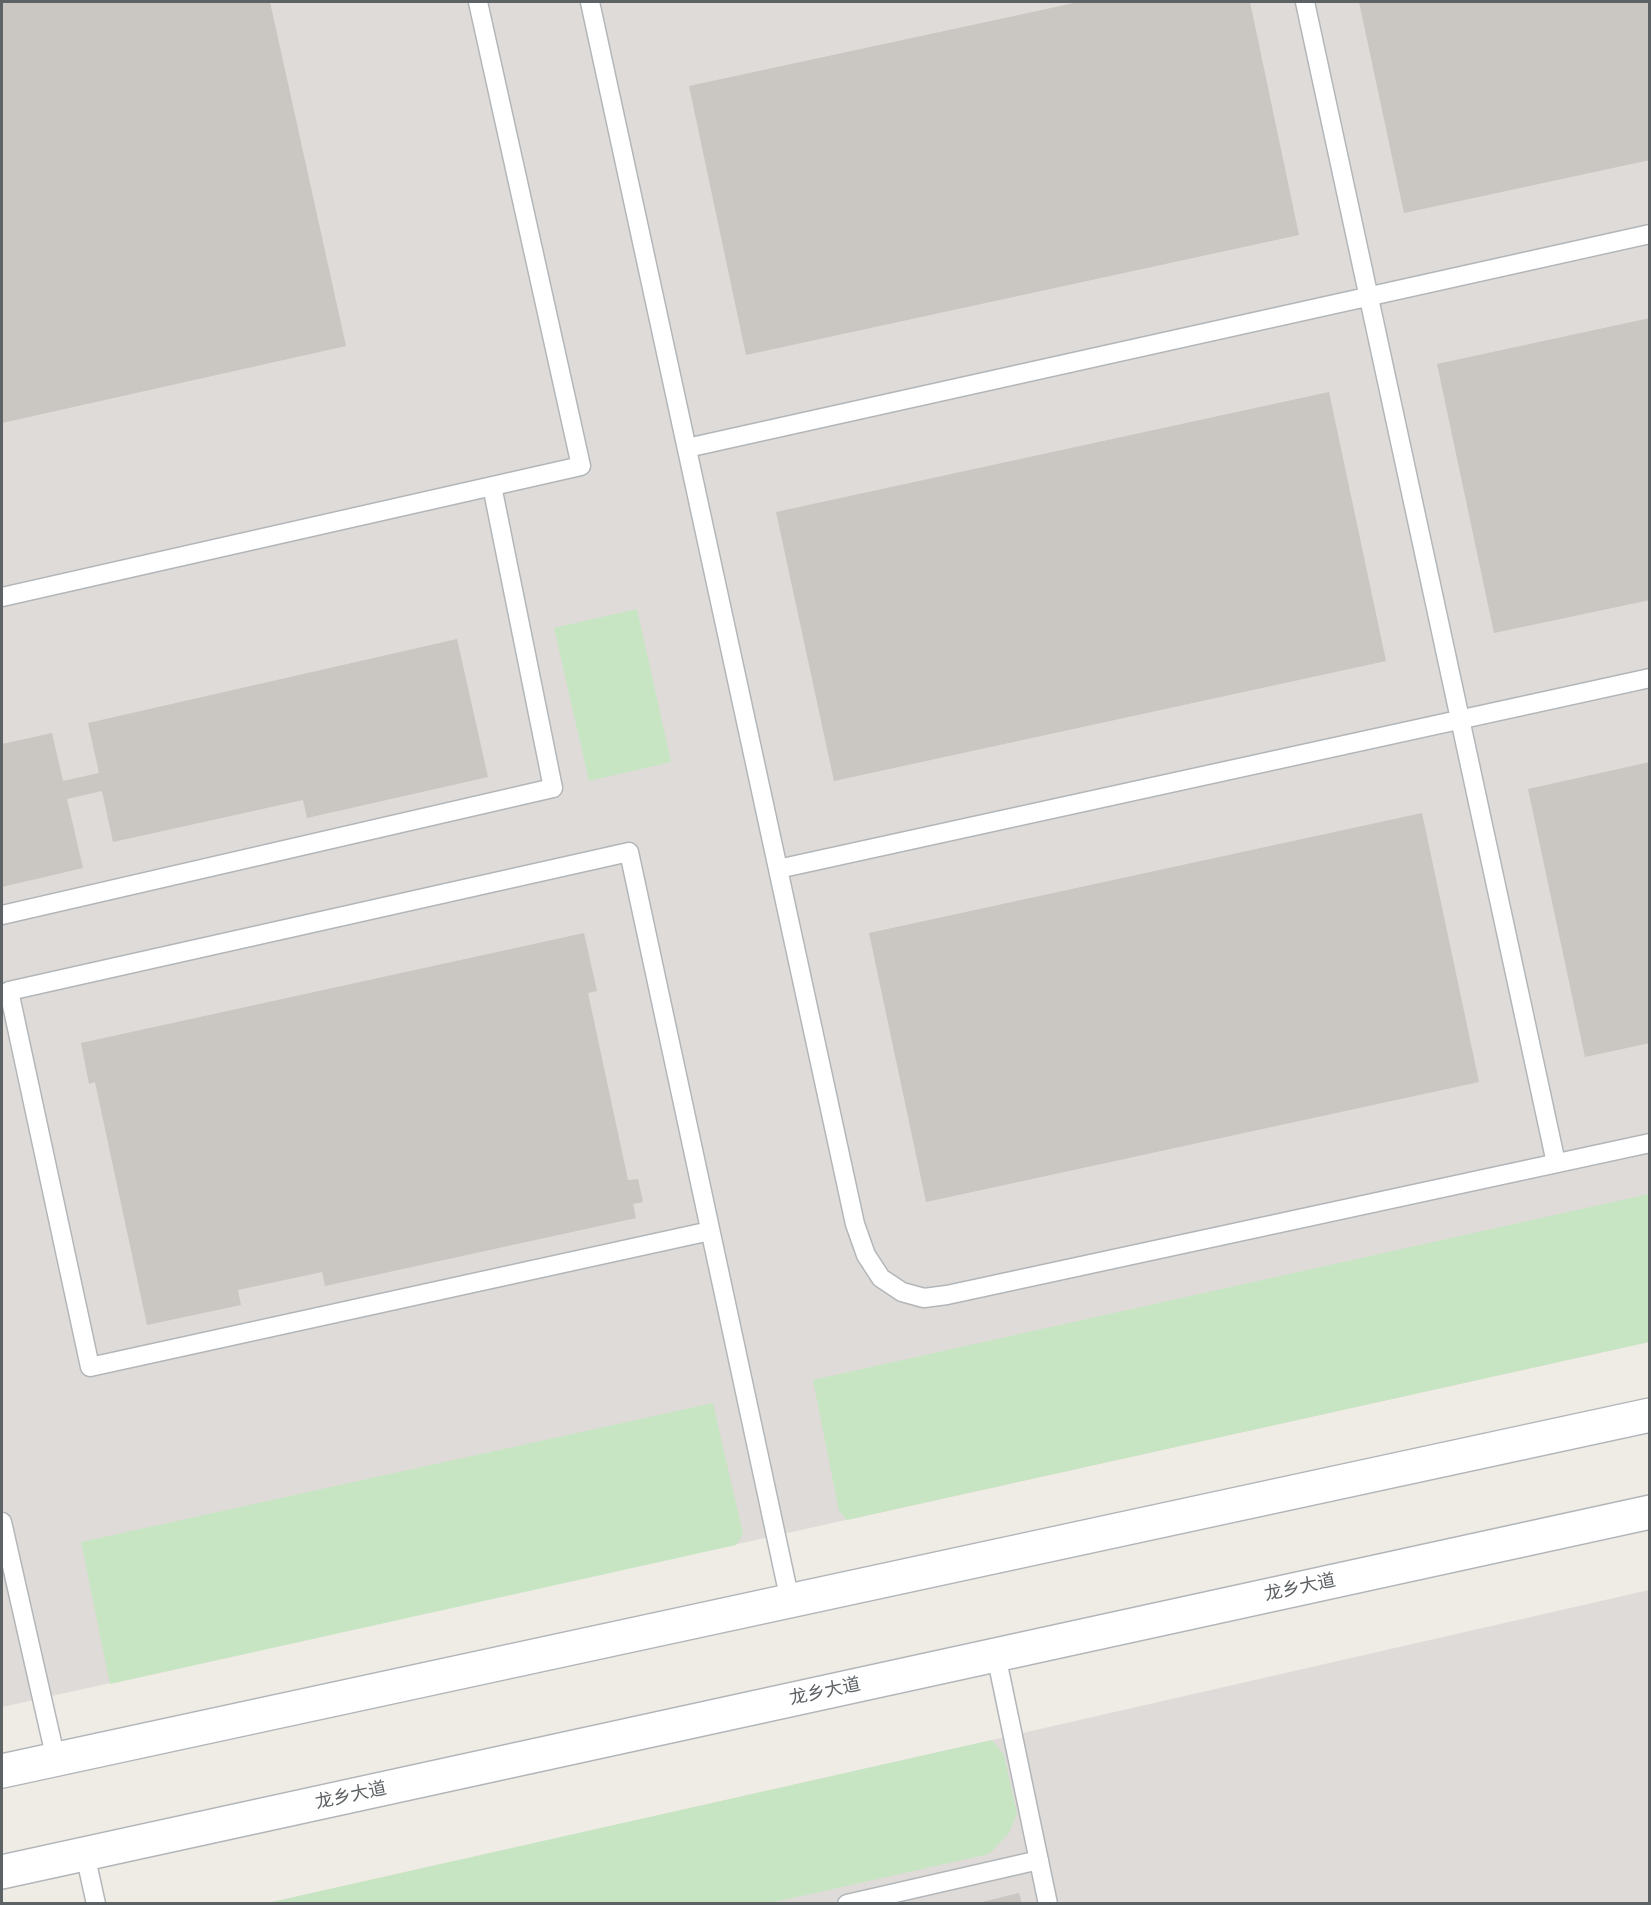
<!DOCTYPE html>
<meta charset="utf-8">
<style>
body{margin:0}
#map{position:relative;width:1651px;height:1905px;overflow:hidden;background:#efebe5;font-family:Helvetica,sans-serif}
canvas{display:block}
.frame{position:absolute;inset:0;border:3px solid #5d6265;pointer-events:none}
</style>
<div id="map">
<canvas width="1651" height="1905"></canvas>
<div class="frame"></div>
</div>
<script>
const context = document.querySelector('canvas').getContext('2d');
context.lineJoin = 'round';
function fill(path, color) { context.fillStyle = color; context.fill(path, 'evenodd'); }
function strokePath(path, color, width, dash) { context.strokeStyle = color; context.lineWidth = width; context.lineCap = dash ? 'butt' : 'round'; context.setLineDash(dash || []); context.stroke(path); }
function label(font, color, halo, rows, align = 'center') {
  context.font = font + ' Helvetica,"Noto Sans SC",sans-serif'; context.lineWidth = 6; context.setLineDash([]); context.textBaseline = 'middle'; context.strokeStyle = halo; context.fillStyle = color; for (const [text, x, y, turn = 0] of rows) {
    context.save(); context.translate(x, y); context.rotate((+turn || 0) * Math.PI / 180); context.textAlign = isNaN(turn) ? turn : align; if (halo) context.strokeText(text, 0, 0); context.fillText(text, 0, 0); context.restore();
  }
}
fill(new Path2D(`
 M 2,2 L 1649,2 L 1649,1342 L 2,1707 Z
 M 1649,1590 L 1649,1903 L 267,1904 L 992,1740 Z`), '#dedbd8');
fill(new Path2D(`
 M 637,609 L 671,762 L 589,781 L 554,628 Z
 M 1649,1194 L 1649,1342 L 847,1520 L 839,1511 L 813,1380 Z
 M 713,1403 L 743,1534 L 736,1545 L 110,1684 L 81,1542 Z
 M 992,1740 L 1004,1755 L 1017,1814 L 1009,1833 L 989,1854 L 770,1903 L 267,1903 Z`), '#c8e5c3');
fill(new Path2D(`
 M 2,2 L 270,2 L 346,346 L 2,423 Z
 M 1079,2 L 1250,2 L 1299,235 L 746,355 L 689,86 Z
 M 1359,2 L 1650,2 L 1650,160 L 1404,213 Z
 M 1650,318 L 1650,600 L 1494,633 L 1437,364 Z
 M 1329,392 L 1386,661 L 834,781 L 776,512 Z
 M 457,639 L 488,777 L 307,818 L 303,800 L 113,842 L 102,791 L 67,799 L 83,868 L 2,887 L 2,744 L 52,733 L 63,781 L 99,773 L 88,723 Z
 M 1650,762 L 1650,1043 L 1585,1057 L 1528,789 Z
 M 1422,813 L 1479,1082 L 926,1202 L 869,933 Z
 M 584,933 L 597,991 L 588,993 L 628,1180 L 638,1179 L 643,1202 L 633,1204 L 636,1218 L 325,1286 L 322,1272 L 238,1290 L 241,1305 L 147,1325 L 95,1082 L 89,1084 L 81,1043 Z
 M 1019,1893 L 1022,1904 L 979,1904 L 978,1903 Z`), '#cac6c2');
const service = new Path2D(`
 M 590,2 L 855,1224 L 866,1255 L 881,1278 L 902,1292 L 924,1298 L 947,1295 L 1650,1143
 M 1305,2 L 1556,1163
 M 687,448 L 1650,234
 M 2,597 L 581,466 L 478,2
 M 778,869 L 1650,678
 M 2,915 L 553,788 L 492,486
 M 710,1231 L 90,1367 L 9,991 L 629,852 L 790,1601
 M 2,1522 L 56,1760
 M 996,1655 L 1048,1904
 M 85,1854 L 96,1904
 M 847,1904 L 1039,1860`);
const secondary = new Path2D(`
 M 2,1771 L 1650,1415
 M 2,1872 L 1650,1512`);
strokePath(service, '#b3b6b9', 21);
strokePath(secondary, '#b2b6b9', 36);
strokePath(service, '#fff', 18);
strokePath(secondary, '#fff', 33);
label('18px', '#5d6265', '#fff', [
 ["龙乡大道",1300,1588,-12],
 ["龙乡大道",825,1692,-12],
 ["龙乡大道",351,1796,-12]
]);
</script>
